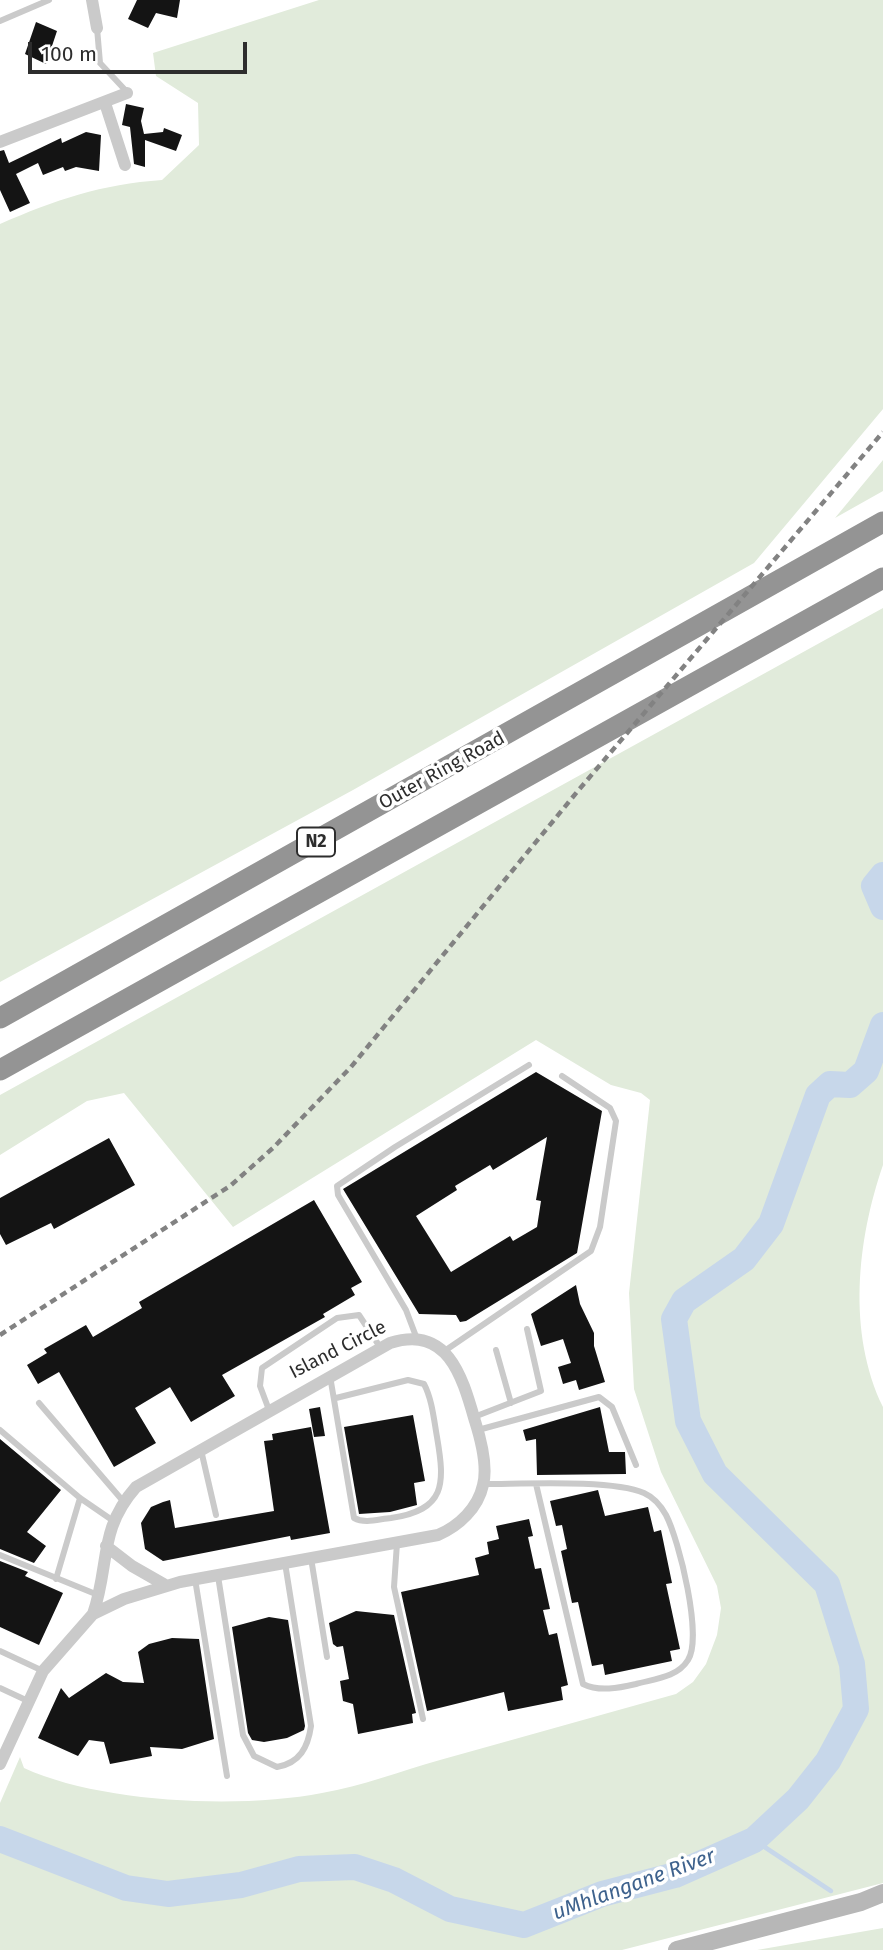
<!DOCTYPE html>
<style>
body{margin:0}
#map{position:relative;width:883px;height:1950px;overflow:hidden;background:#fff;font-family:"Fira Sans",sans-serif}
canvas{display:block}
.scale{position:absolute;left:28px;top:42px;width:219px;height:32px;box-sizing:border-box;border:4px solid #2d2d2d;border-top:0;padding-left:9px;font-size:21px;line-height:24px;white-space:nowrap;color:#2d2d2d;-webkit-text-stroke:5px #fff;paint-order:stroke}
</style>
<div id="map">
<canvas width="883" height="1950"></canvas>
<div class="scale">100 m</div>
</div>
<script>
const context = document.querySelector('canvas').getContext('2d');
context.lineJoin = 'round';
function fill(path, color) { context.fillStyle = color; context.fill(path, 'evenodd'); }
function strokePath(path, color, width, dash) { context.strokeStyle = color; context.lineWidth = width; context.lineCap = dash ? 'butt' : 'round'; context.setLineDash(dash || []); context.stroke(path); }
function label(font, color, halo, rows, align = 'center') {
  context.font = font + ' "Fira Sans",sans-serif'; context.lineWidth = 7; context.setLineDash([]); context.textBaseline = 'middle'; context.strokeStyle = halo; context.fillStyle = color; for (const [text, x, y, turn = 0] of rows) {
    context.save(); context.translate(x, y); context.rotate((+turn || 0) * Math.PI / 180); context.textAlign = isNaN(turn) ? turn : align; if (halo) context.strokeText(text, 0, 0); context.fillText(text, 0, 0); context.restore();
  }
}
fill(new Path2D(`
 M 319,0 L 883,0 L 883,409 L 754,563 L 353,790 L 0,982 L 0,224 C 55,200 102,184 162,180 L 199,145 L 198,103 L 156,76 L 153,53 Z
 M 883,460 L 883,491 L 835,518 Z
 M 883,608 L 883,1165 C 857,1240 847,1333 883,1407 L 883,1883 L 622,1950 L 0,1950 L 0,1803 L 20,1757 L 24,1768 C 100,1803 240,1809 322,1793 C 362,1786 401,1771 440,1760 C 519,1738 597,1716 676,1694 L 693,1682 L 706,1664 L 717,1635 L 721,1608 L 717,1586 L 661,1472 L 634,1389 L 629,1293 L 650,1100 L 641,1093 L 611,1085 L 536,1040 L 233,1227 L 124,1093 L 87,1101 L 0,1155 L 0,1095 Z
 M 883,1928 L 883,1950 L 757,1950 Z`), '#e1ebdb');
strokePath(new Path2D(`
 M 754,1840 L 831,1891`), '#c7d7ea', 4.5);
strokePath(new Path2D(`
 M 883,875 L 874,886 L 883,907
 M 0,1839 L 126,1888 L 168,1894 L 241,1885 L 299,1869 L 355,1867 L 394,1880 L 450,1909 L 524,1925 L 602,1894 L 675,1875 L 754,1840 L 798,1799 L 828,1761 L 856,1709 L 852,1664 L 827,1584 L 715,1474 L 688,1421 L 674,1319 L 684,1301 L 744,1259 L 771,1224 L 818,1095 L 830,1084 L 850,1085 L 866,1071 L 883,1025`), '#c7d7ea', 26);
fill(new Path2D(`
 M 137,0 L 180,0 L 177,18 L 156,13 L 148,28 L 128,19 Z
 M 36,22 L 57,31 L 46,64 L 25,54 Z
 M 126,104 L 144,108 L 141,121 L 144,134 L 163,132 L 164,128 L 182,135 L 176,151 L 145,140 L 145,167 L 134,164 L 130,127 L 122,125 Z
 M 86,132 L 101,135 L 99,171 L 76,167 L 65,171 L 63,167 L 43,175 L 38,163 L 16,174 L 30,203 L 10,212 L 0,190 L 0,151 L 4,150 L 9,163 L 61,138 L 62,143 Z
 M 536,1072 L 602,1111 L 577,1253 L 466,1321 L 460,1322 L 456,1315 L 419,1314 L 343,1189 ZM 547,1137 L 536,1200 L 541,1201 L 537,1227 L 513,1241 L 510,1236 L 451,1272 L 416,1216 L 457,1190 L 455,1186 L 490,1165 L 493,1170 Z
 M 109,1138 L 135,1185 L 54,1229 L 51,1223 L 6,1245 L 0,1234 L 0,1198 Z
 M 314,1200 L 362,1282 L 351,1288 L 355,1295 L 323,1314 L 325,1317 L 222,1375 L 235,1396 L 191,1422 L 170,1387 L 135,1408 L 156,1443 L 114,1467 L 59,1372 L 38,1384 L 27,1365 L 47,1353 L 44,1349 L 86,1325 L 93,1337 L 142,1308 L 139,1302 Z
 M 576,1285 L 580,1304 L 594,1333 L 594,1346 L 605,1382 L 579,1390 L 576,1380 L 563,1384 L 558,1367 L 571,1363 L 563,1339 L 541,1346 L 531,1314 Z
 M 320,1407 L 325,1436 L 314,1437 L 309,1409 Z
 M 600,1407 L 609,1452 L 625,1452 L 626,1474 L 537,1475 L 536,1439 L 526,1441 L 523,1430 Z
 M 413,1415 L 425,1481 L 414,1483 L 417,1505 L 390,1512 L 359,1514 L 344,1427 Z
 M 311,1427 L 330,1533 L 291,1540 L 290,1536 L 163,1561 L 145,1549 L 141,1523 L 151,1507 L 163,1502 L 170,1500 L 175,1528 L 274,1511 L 264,1441 L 273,1440 L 272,1434 Z
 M 0,1439 L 61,1490 L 27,1532 L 46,1546 L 34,1563 L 0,1549 Z
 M 598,1490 L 605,1516 L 648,1507 L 654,1532 L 661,1530 L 672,1583 L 666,1584 L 680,1649 L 670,1651 L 672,1661 L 605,1675 L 603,1664 L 592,1666 L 578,1602 L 572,1603 L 561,1551 L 567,1549 L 562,1525 L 556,1526 L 550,1501 Z
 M 529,1519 L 533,1536 L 528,1537 L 535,1569 L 541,1568 L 550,1609 L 543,1610 L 549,1635 L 557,1633 L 568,1685 L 561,1687 L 563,1700 L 508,1711 L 504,1692 L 427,1711 L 401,1592 L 479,1575 L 475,1558 L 489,1554 L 487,1542 L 499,1539 L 496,1526 Z
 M 0,1561 L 28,1572 L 25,1576 L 63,1593 L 39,1645 L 0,1627 Z
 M 356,1611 L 394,1615 L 416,1713 L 412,1714 L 413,1723 L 358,1734 L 353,1704 L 343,1701 L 340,1681 L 349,1679 L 343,1646 L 337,1647 L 333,1644 L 329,1623 Z
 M 269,1617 L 288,1620 L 305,1726 L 304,1730 L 287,1738 L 264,1742 L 252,1740 L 248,1733 L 232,1627 Z
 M 172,1638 L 199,1639 L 214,1739 L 182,1749 L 150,1747 L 152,1756 L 110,1764 L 104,1742 L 89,1740 L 78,1756 L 38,1738 L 61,1688 L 69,1698 L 106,1673 L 123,1682 L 144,1683 L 138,1652 L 149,1644 Z`), '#141414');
strokePath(new Path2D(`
 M 0,21 L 49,0
 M 97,28 L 100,63 L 127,92
 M 417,1339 L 406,1310 L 338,1195 L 337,1186 L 395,1147 L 529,1065
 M 496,1350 L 511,1403
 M 443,1352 L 591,1251 L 600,1227 L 616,1121 L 610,1108 L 562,1076
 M 330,1376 L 354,1518 C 365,1524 379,1519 391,1518 C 446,1510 445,1484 437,1437 C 434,1420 432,1399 424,1384 L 408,1380 L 336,1398
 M 39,1403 L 123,1501
 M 269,1410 L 260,1386 L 262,1368 L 337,1318 L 359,1315 L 380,1347
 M 474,1417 L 541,1391 L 527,1329
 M 0,1430 L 80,1498 L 112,1520
 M 478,1430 L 599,1397 L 612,1407 L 636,1465
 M 201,1450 L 216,1515
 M 484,1484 C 522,1484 612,1479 644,1493 C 653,1497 661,1506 666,1515 C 679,1540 703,1637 688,1660 C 677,1678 653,1679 636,1684 C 619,1688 599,1692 583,1684 L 536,1484
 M 397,1543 L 394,1587 L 423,1719
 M 0,1555 L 98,1595
 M 311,1558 L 327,1657
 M 218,1576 L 243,1735 L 254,1756 L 277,1767 C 300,1763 308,1747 311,1726 L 285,1563
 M 56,1579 L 80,1498
 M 195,1579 L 227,1776
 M 0,1651 L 43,1671
 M 0,1688 L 28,1701`), '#cacaca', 6);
strokePath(new Path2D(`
 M 92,0 L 97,28
 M 105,103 L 125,165
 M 0,142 L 127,93
 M 106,1546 L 132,1566 L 167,1586
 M 0,1764 L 43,1671 L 93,1614 L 124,1599 L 180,1582 L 438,1535 C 459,1526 478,1508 483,1485 C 488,1466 481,1440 475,1421 C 462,1376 448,1325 390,1343 L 136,1487 C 98,1530 110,1565 93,1614`), '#cacaca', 12);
strokePath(new Path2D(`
 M 677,1950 L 861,1902 L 883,1893`), '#b7b7b7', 18);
strokePath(new Path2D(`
 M 0,1018 L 883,522
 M 0,1070 L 883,578`), '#949494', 21);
strokePath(new Path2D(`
 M 0,1335 L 230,1186 L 273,1148 L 351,1067 L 577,792 L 883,432`), '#828282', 4.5, [7, 5]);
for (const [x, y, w] of [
 [316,842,38]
]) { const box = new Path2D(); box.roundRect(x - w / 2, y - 14.5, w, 29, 5); context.fillStyle = '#fff'; context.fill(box); strokePath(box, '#2d2d2d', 2); }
label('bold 18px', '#2d2d2d', null, [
 ["N2",316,842]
]);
label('19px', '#2d2d2d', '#fff', [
 ["Outer Ring Road",442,771,-29],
 ["Island Circle",338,1350,-27]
]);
label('italic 21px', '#3e628d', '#fff', [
 ["uMhlangane River",634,1885,-20]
]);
</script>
